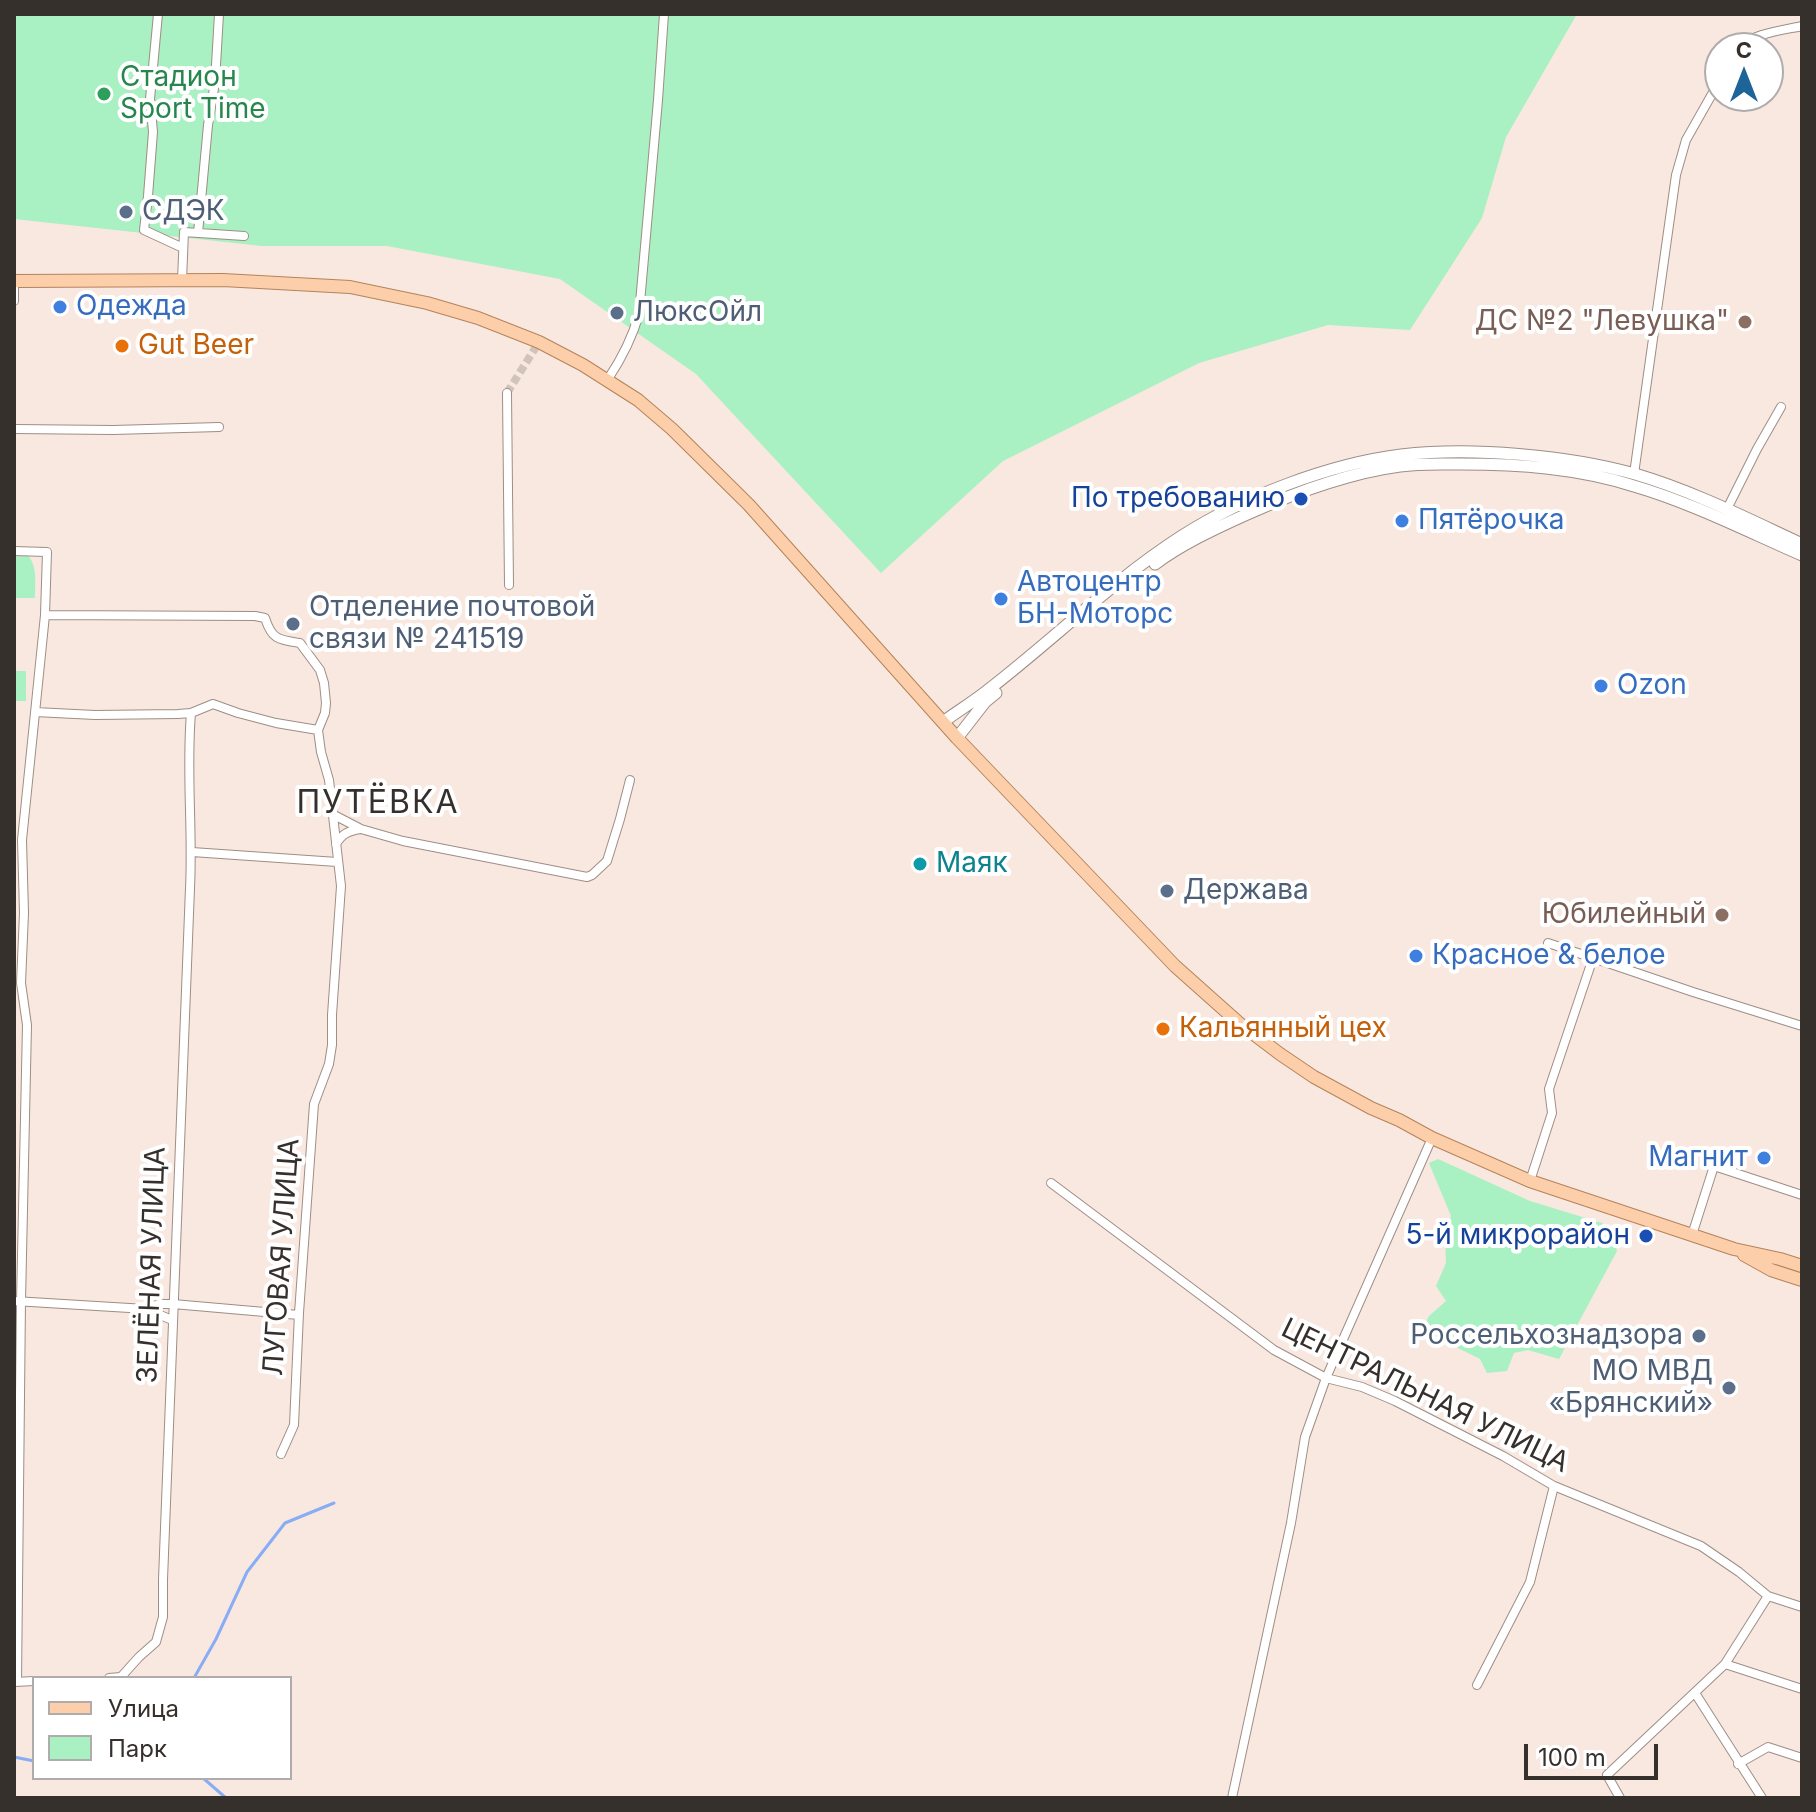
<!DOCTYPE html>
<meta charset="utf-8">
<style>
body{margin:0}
#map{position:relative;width:1816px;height:1812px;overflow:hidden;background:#f8e8e0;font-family:Inter,sans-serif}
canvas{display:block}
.frame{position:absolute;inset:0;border:16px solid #36302d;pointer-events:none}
.legend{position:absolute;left:32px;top:1676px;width:260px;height:104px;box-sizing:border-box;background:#fff;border:2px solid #afacab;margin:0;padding:10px 14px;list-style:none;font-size:24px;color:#36302d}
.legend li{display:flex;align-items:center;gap:16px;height:40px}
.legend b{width:40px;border:2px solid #afacab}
.north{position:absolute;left:1704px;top:32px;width:80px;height:80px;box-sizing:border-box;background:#fff;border:2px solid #afacab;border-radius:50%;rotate:0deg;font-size:22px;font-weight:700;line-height:32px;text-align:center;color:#36302d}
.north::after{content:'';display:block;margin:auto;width:28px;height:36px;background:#1f6499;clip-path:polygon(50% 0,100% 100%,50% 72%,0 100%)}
.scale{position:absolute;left:1524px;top:1744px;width:134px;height:36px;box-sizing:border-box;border:4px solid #36302d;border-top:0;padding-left:10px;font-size:24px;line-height:28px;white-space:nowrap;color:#36302d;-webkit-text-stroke:6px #fff;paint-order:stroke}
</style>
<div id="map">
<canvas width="1816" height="1812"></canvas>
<div class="frame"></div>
<ul class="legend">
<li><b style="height:10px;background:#fccfaa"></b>Улица</li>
<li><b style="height:22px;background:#a9f0c3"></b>Парк</li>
</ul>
<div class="north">С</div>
<div class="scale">100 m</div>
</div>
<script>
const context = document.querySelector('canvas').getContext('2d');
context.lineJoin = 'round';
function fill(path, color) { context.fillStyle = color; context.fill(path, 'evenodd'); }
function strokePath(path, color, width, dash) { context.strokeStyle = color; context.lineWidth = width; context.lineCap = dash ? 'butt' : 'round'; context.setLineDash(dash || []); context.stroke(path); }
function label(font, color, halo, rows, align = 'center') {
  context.font = font + ' Inter,sans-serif'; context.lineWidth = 8; context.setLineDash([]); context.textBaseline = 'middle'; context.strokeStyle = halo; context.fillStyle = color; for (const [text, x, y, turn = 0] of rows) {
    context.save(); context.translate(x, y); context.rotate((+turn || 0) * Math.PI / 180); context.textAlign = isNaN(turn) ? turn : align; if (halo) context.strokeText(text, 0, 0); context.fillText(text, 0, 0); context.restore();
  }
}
fill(new Path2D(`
 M 14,14 L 1577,14 L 1506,137 L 1482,218 L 1410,330 L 1328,325 L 1199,363 L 1003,461 L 881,573 L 696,374 L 560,279 L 387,246 L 262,246 L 14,219 Z
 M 14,552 L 26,553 C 38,565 35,582 35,598 L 14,598 Z
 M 14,671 L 26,671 L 26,701 L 14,701 Z
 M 1438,1159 L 1530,1201 L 1602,1223 L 1612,1234 L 1617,1251 L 1559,1359 L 1528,1350 L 1514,1353 L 1507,1371 L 1487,1373 L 1480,1359 L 1422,1330 L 1429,1316 L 1446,1301 L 1436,1286 L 1446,1263 L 1445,1238 L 1451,1216 L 1429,1163 Z`), '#a9f0c3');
strokePath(new Path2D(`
 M 194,1678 L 216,1639 L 247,1572 L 285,1523 L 334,1503
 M 14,1757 L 34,1761
 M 203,1778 L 226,1798`), '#89adf5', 3);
strokePath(new Path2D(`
 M 507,393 L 539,342`), '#d1c3bc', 8, [8, 4]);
const minor = new Path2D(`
 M 158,14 L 150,99 L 153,132 L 148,196 L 144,230 L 183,248
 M 1739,48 C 1750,34 1784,30 1802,26
 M 198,233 L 208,125 L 215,82 L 219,14
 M 182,280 L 184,232 L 244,236
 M 14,288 L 14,301
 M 608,379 C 622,358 632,339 639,314 L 658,100 L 664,14
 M 507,393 L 509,585
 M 14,429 L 113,430 L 219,427
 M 1634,474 L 1676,175 L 1686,140 L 1720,80
 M 1727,509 L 1757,449 L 1781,407
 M 14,551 L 47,552 L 45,615 L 22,840 L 24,913 L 21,983 L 27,1025 L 21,1301 L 17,1682
 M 45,615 L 255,616 L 265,618 C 272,640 279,640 300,643 L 320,670 L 324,683 L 326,703 L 325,713 L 318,730 L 321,752 L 329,780 L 341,886 L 332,1015 L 332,1045 L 329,1064 L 314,1104 L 299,1313 L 294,1425 L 281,1454
 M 35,712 L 95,715 L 178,714 L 191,713 L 213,704 L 238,713 L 276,723 L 318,730
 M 334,815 L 361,829 L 403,841 L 587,877 L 592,875 L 607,861 L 620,819 L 630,780
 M 336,844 C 342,834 348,831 360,829
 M 192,852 L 337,862
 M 1548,943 L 1593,958
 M 1530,1181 L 1552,1113 L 1549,1089 L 1593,958 L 1693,992 L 1802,1026
 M 1051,1183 L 1274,1350 L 1326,1378 L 1362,1387 L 1395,1401 L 1503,1456 L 1554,1486 L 1701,1546 L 1739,1572 L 1768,1596 L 1802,1607
 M 1692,1235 L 1714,1166 L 1802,1195
 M 14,1301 L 146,1309 L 172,1320
 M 146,1309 L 159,1304 L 173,1304 L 299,1315
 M 1725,1664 L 1802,1689
 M 109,1678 L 121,1677 L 139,1657 L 156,1642 L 163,1617 L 163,1579 C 171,1349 179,1119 190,888 C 193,830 186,771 191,713
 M 15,1682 L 34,1681
 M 1477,1685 L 1530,1582 L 1554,1486
 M 1695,1693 L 1762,1798
 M 1738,1764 L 1768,1747 L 1802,1758
 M 1232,1798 L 1291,1523 L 1305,1437 L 1326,1378 L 1432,1138
 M 1620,1798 L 1607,1775 L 1725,1664 L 1768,1596`);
const secondary = new Path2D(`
 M 1155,564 C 1182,544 1214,529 1245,515 C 1294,493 1347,473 1400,466 C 1420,463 1441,464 1461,464 C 1519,464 1578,468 1634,486 C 1692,503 1747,531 1802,555
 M 943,722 C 958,711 973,702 988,690 C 1053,640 1112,581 1182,536 C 1243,497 1329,464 1401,455 C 1472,447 1566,455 1635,474 C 1693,491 1748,519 1802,544
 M 957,738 L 985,702 L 996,693`);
const primary = new Path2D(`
 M 14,281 L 223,280 L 350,287 L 427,303 L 478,318 L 539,342 L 583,365 L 638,400 L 672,429 L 749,505 L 957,738 L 1175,966 L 1239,1023 L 1280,1054 L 1314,1077 L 1371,1108 L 1399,1120 L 1432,1138 L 1530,1181 L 1734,1249 L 1780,1259 L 1802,1266
 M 1744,1255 L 1771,1270 L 1802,1280`);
strokePath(minor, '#9d8e86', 10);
strokePath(secondary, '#9d8e86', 13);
strokePath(primary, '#b58359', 14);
strokePath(minor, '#fff', 8);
strokePath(secondary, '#fff', 11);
strokePath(primary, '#fccfaa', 12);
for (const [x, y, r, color] of [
 [104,94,8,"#2e9e5b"],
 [126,212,8,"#5c6f8a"],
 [60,307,8,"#3f7fe0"],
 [617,313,8,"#5c6f8a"],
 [1745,322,8,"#8d6e63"],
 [122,346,8,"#e8710a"],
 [1301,499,8,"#1a4fb4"],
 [1402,521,8,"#3f7fe0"],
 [1001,599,8,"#3f7fe0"],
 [293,624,8,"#5c6f8a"],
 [1601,686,8,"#3f7fe0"],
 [920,864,8,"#0f9aa8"],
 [1167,891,8,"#5c6f8a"],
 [1722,915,8,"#8d6e63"],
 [1416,956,8,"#3f7fe0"],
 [1163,1029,8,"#e8710a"],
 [1764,1158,8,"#3f7fe0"],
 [1646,1236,8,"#1a4fb4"],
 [1699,1336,8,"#5c6f8a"],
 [1729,1388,8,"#5c6f8a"]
]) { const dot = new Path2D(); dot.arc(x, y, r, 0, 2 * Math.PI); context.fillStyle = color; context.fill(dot); strokePath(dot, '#fff', 3); }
label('28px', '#27864d', '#fff', [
 ["Стадион",120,78],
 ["Sport Time",120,110]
], 'left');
label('28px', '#4e5e75', '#fff', [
 ["СДЭК",142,212],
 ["ЛюксОйл",633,313],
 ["Отделение почтовой",309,608],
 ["связи № 241519",309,640],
 ["Держава",1183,891],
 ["Россельхознадзора",1683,1336,"right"],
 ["МО МВД",1713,1372,"right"],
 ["«Брянский»",1713,1404,"right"]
], 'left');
label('28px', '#366cbe', '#fff', [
 ["Одежда",76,307],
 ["Пятёрочка",1418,521],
 ["Автоцентр",1017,583],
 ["БН-Моторс",1017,615],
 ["Ozon",1617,686],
 ["Красное & белое",1432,956],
 ["Магнит",1748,1158,"right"]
], 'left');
label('28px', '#785e54', '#fff', [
 ["ДС №2 \"Левушка\"",1729,322],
 ["Юбилейный",1706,915]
], 'right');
label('28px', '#c56008', '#fff', [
 ["Gut Beer",138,346],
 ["Кальянный цех",1179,1029]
], 'left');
label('28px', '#164399', '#fff', [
 ["По требованию",1285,499],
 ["5-й микрорайон",1630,1236]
], 'right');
label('28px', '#0d838f', '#fff', [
 ["Маяк",936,864]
], 'left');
label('28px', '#36302d', '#fff', [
 ["ЛУГОВАЯ УЛИЦА",282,1257,-86],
 ["ЗЕЛЁНАЯ УЛИЦА",152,1265,-88],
 ["ЦЕНТРАЛЬНАЯ УЛИЦА",1425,1396,26]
]);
context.letterSpacing = '2px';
label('32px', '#36302d', '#fff', [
 ["ПУТЁВКА",378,803]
]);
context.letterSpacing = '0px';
</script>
